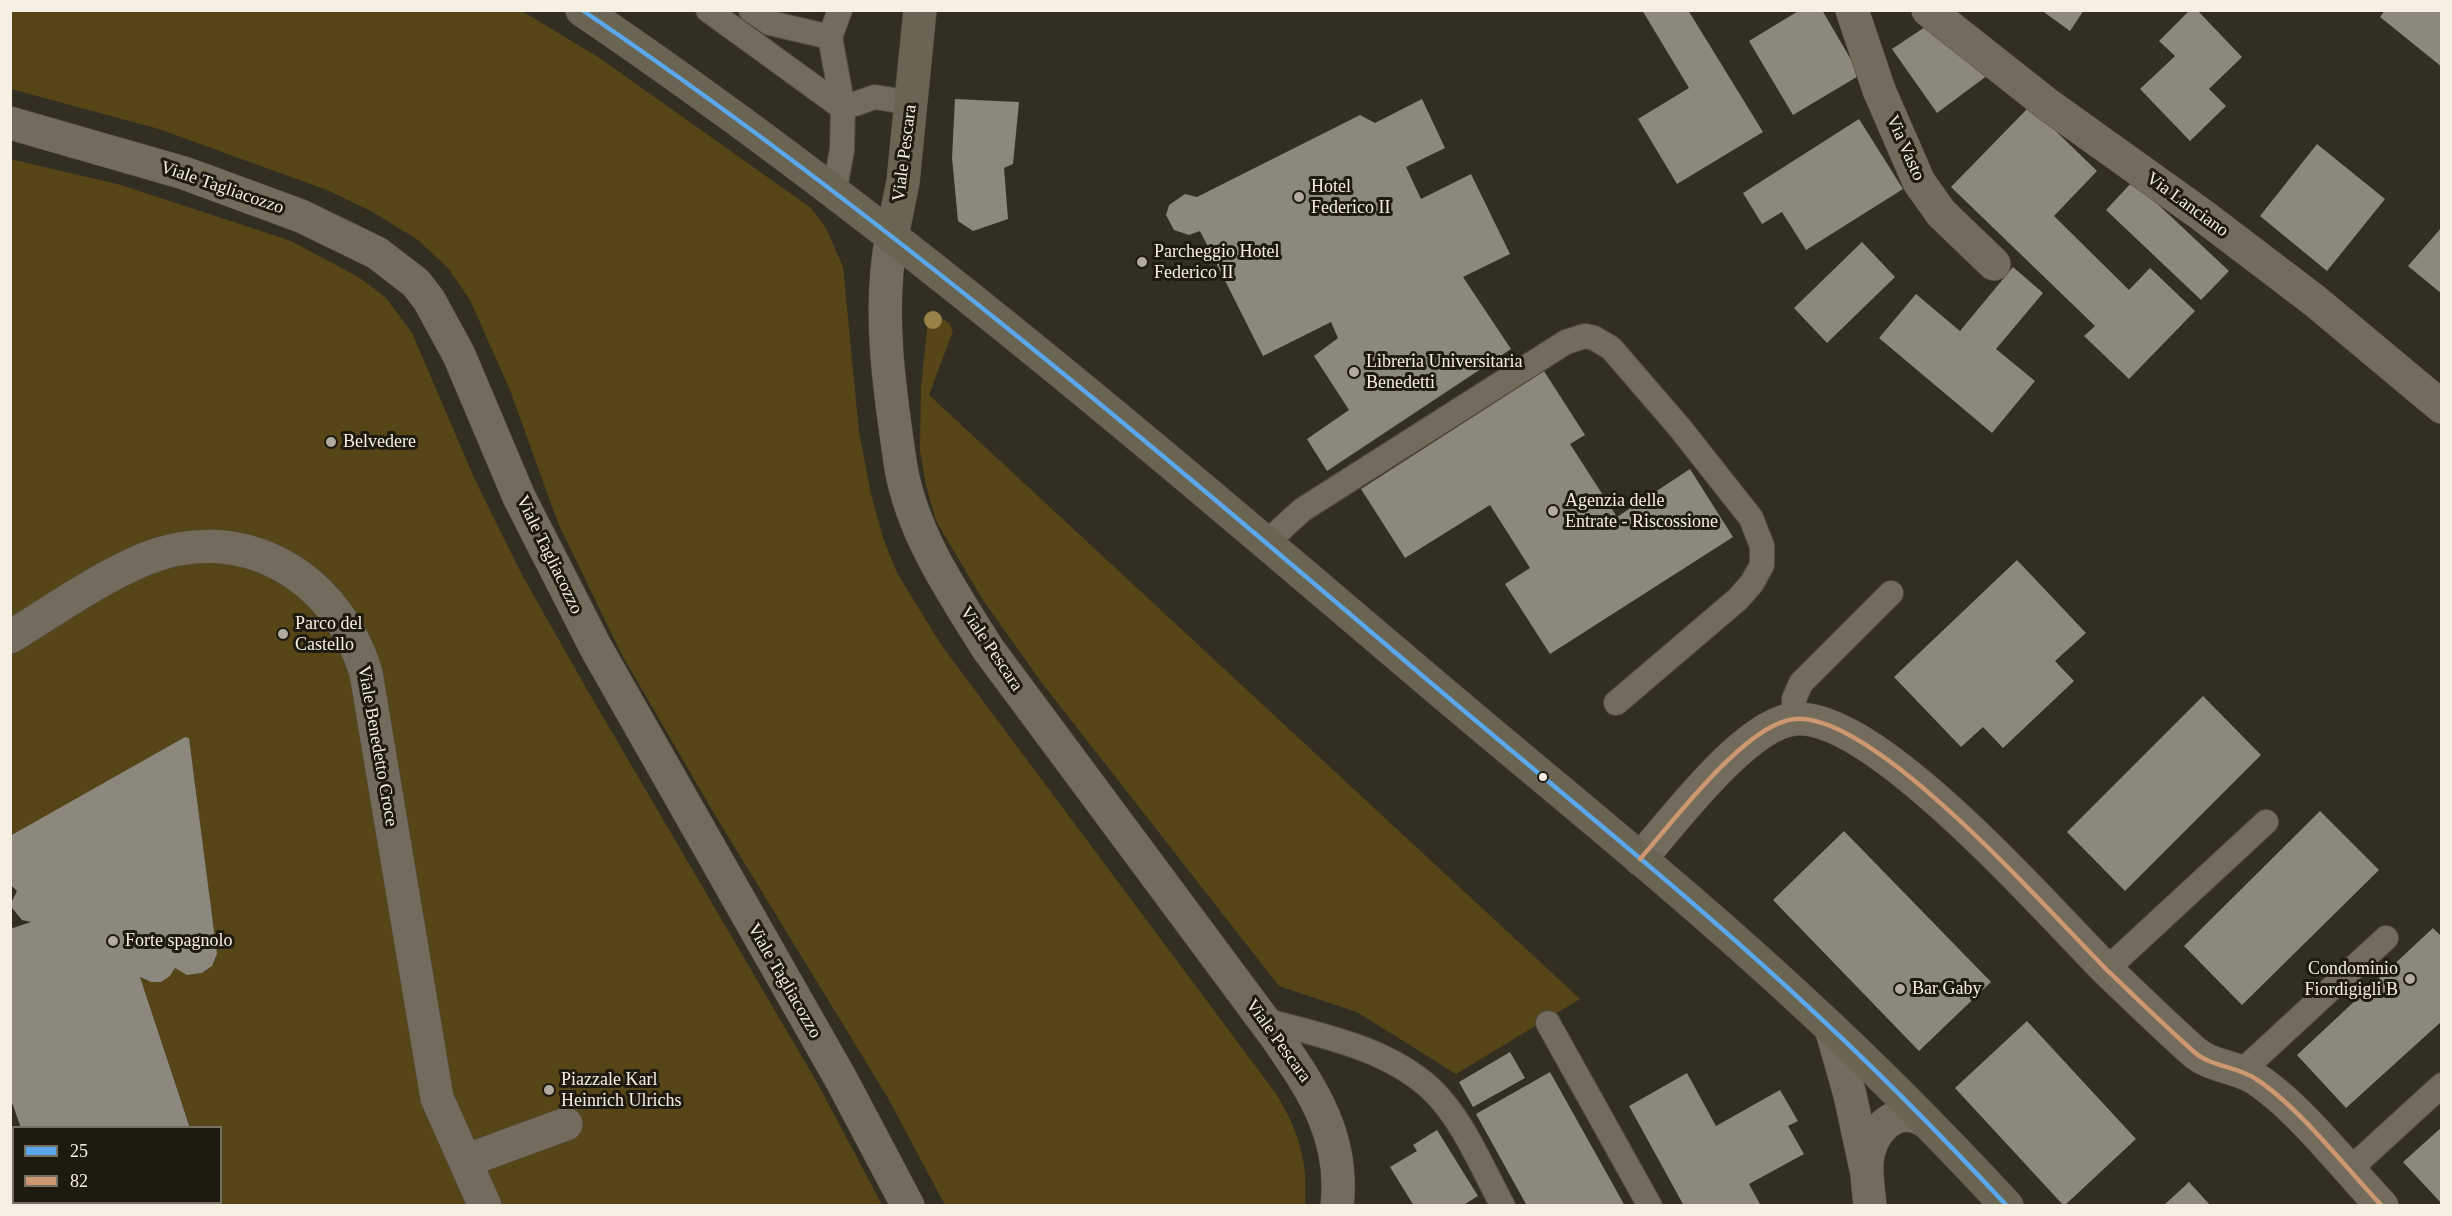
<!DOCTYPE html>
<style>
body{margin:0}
#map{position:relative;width:2452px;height:1216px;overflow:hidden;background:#332e22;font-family:Georgia,serif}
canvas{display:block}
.frame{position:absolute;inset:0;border:12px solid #f5f0e2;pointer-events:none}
.legend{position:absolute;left:12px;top:1126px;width:210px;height:78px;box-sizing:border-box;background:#1e1a10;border:2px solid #747064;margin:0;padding:8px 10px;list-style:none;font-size:18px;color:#f5f0e2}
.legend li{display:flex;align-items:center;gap:12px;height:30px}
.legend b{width:30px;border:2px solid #747064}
</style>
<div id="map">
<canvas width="2452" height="1216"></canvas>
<div class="frame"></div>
<ul class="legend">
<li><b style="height:8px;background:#5aa8eb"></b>25</li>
<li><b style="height:8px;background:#cd976f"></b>82</li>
</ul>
</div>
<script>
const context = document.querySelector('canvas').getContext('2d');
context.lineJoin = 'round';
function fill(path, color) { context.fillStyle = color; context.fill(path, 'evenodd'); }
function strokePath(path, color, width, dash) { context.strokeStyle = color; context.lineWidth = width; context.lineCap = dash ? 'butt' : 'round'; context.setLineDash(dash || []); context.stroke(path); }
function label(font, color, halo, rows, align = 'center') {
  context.font = font + ' Georgia,serif'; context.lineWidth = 6; context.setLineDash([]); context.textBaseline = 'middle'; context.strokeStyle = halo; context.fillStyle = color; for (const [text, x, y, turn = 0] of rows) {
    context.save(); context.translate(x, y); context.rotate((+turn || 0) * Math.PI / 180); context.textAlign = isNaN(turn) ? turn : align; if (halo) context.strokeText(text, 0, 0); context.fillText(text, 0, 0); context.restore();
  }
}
fill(new Path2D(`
 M 11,10 L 522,11 L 598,57 L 811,208 L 826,228 L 843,267 L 859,432 L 871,494 L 883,538 L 897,573 L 942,646 L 1277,1095 C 1299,1133 1308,1161 1305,1205 L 945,1205 L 888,1098 L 715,815 L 622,655 L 558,523 L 510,390 L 470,300 L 448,268 L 418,240 L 373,212 L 327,190 L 159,129 L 11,89 Z
 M 10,159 L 121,185 L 291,241 L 360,278 L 386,298 L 412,333 L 475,480 L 522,575 L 589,693 L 819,1086 L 882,1205 L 216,1205 L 215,1203 L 220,1202 L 220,1128 L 190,1127 L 140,977 C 153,986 168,983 175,968 C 192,980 212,975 217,954 L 189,738 L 185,737 L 11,836 Z
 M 936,315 L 949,323 L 953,331 L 929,395 L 1580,999 L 1456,1074 L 1357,1012 L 1279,986 L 1042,683 L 983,600 L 936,521 L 926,485 L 920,451 L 921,387 L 928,321 Z`), '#564617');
fill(new Path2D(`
 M 1642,10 L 1688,10 L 1763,132 L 1677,184 L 1638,119 L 1689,88 Z
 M 1800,10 L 1822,10 L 1860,75 L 1793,115 L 1749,41 Z
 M 2041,10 L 2084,10 L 2070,31 Z
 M 2190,10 L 2197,10 L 2242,57 L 2209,89 L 2226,106 L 2190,141 L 2140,89 L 2175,56 L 2159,41 Z
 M 2385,10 L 2442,10 L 2442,67 L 2380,17 Z
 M 1928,25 L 1988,75 L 1937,113 L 1892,49 Z
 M 955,99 L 1019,102 L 1013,164 L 1004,168 L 1008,219 L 973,231 L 958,221 L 952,158 Z
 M 1422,99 L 1445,148 L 1406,167 L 1421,199 L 1471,174 L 1510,254 L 1463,277 L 1511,349 L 1327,471 L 1307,439 L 1349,410 L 1314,356 L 1338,338 L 1331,322 L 1263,356 L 1200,231 L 1189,235 L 1174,230 L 1166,215 L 1169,205 L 1185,194 L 1197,197 L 1360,115 L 1375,123 Z
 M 2030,106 L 2097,171 L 2054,216 L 2129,290 L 2150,268 L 2195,311 L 2129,379 L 2084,336 L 2095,326 L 1951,187 Z
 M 1859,119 L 1903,189 L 1806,250 L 1782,212 L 1762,224 L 1743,193 Z
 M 2317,144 L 2385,199 L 2327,271 L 2260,216 Z
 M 2133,181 L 2229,271 L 2201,300 L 2106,210 Z
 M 2442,227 L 2442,294 L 2408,266 Z
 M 1862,242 L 1895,277 L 1827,343 L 1794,308 Z
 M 2013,267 L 2043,293 L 1996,349 L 2035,381 L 1992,433 L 1879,338 L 1916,294 L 1960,331 Z
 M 1544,371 L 1585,435 L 1570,444 L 1617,517 L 1690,469 L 1733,537 L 1550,654 L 1505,584 L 1530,568 L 1490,505 L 1405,558 L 1361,489 Z
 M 2017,560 L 2086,633 L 2055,661 L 2074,681 L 2003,748 L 1983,727 L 1961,747 L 1894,677 Z
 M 2203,696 L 2261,755 L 2125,891 L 2067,832 Z
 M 185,737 L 189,738 L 217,954 L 212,966 L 202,973 L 187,975 L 175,968 L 170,976 L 161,982 L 151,982 L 140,977 L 190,1128 L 21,1128 L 10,1097 L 10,929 L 31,922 L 22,920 L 12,908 L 12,901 L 17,891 L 10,884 L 10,836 Z
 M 2320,811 L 2379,870 L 2242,1005 L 2184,946 Z
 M 1844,831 L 1991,982 L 1919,1051 L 1773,900 Z
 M 2433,928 L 2442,937 L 2442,1021 L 2346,1108 L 2297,1055 Z
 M 2027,1021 L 2136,1139 L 2064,1206 L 1955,1088 Z
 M 1510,1052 L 1525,1078 L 1473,1107 L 1459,1082 Z
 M 1550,1072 L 1625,1206 L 1527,1206 L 1476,1114 Z
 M 1687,1073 L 1716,1126 L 1780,1090 L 1798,1121 L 1788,1126 L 1804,1154 L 1749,1184 L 1761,1206 L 1684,1206 L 1629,1106 Z
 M 2442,1127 L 2442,1204 L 2403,1162 Z
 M 1437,1130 L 1478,1196 L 1462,1206 L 1414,1206 L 1390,1167 L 1417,1151 L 1413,1145 Z
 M 2189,1182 L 2211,1206 L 2163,1206 Z
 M 46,1202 L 215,1202 L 216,1206 L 47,1206 Z`), '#8d887d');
const service = new Path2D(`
 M 708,10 L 843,108 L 875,97 L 911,103
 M 751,10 L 770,23 L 830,37
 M 834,193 L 842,150 L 843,108 L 830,37 L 840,10
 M 1265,544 L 1302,510 L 1566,342 L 1585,336 L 1594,338 L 1611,348 L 1680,428 L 1751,518 L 1762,546 L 1762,565 L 1752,583 L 1738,599 L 1616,703
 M 1794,719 L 1794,699 L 1801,683 L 1891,593
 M 2107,969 L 2266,822
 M 1264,1020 C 1320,1035 1387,1048 1431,1089 C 1463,1119 1482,1168 1503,1206
 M 1548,1023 L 1650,1206
 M 2242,1071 L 2386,938
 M 2348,1171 L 2442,1085`);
const pedestrian = new Path2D(`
 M 10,637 C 53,611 99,578 145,559 C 243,519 337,577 366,673 L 437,1098 L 485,1206
 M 465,1161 L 566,1124`);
const minor = new Path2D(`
 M 1852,10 L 1879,90 L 1919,182 L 1941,213 L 1994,264
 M 1928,10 L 2047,104 L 2202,215 L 2315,301 L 2442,407
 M 10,123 L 184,173 L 301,216 L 377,253 L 416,283 L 429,300 L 459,355 L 519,497 L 596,648 L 842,1081 L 908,1206
 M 892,236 C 877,310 890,394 901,468 C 913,535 953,593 988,649 L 1277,1038 C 1313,1090 1345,1138 1337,1206
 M 1640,859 C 1673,822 1746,723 1795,719 C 1876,713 2048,911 2107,970 C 2135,997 2164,1025 2193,1051 C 2210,1067 2237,1066 2256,1079 C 2299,1107 2345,1167 2382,1206
 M 1831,1028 L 1850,1095 L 1867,1174
 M 1870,1206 C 1869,1192 1866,1177 1867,1163 C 1868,1133 1897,1101 1926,1122`);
const secondary = new Path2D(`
 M 582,10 C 874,208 1143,438 1411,666 C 1541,777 1676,884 1802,1001 C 1873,1066 1941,1135 2007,1206
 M 892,236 L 903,182 L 920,10`);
strokePath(service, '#504c42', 26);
strokePath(pedestrian, '#504c42', 34);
strokePath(minor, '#504c42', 34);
strokePath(secondary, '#504c42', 34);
strokePath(service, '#736c5c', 24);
strokePath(pedestrian, '#736c5c', 33);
strokePath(minor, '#736c5c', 33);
strokePath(secondary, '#6a6452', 33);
strokePath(new Path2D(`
 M 582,10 C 874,208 1143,438 1411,666 C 1541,777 1676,884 1802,1001 C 1873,1066 1941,1135 2007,1206`), '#5aa8eb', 4.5);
strokePath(new Path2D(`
 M 1640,859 C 1673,822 1746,723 1795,719 C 1876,713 2048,911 2107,970 C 2135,997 2164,1025 2193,1051 C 2210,1067 2237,1066 2256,1079 C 2299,1107 2345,1167 2382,1206`), '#cd976f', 4.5);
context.fillStyle = '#988247';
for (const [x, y] of [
 [933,320]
]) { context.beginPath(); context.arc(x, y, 9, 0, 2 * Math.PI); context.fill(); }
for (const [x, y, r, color] of [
 [1299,197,6,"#b1ac9f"],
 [1142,262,6,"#b1ac9f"],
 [1354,372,6,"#b1ac9f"],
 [331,442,6,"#b1ac9f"],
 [1553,511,6,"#b1ac9f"],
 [283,634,6,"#b1ac9f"],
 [1543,777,5,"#f5f0e2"],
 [113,941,6,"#b1ac9f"],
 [2410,979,6,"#b1ac9f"],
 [1900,989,6,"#b1ac9f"],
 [549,1090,6,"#b1ac9f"]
]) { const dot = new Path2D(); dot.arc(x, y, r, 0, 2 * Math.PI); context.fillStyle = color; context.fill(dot); strokePath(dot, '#1e1a10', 2); }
label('18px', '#f5f0e2', '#1e1a10', [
 ["Via Vasto",1905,148,66],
 ["Viale Pescara",905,153,-83],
 ["Viale Tagliacozzo",222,188,19],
 ["Via Lanciano",2187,205,36],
 ["Viale Tagliacozzo",549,555,64],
 ["Viale Pescara",991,649,56],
 ["Viale Benedetto Croce",377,746,80],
 ["Viale Tagliacozzo",784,981,60],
 ["Viale Pescara",1278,1041,54]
]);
label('18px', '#f5f0e2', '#1e1a10', [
 ["Hotel",1311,187],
 ["Federico II",1311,208],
 ["Parcheggio Hotel",1154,252],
 ["Federico II",1154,273],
 ["Libreria Universitaria",1366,362],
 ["Benedetti",1366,383],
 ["Belvedere",343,442],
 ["Agenzia delle",1565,501],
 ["Entrate - Riscossione",1565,522],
 ["Parco del",295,624],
 ["Castello",295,645],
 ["Forte spagnolo",125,941],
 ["Condominio",2398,969,"right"],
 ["Fiordigigli B",2398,990,"right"],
 ["Bar Gaby",1912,989],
 ["Piazzale Karl",561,1080],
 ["Heinrich Ulrichs",561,1101]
], 'left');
</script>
